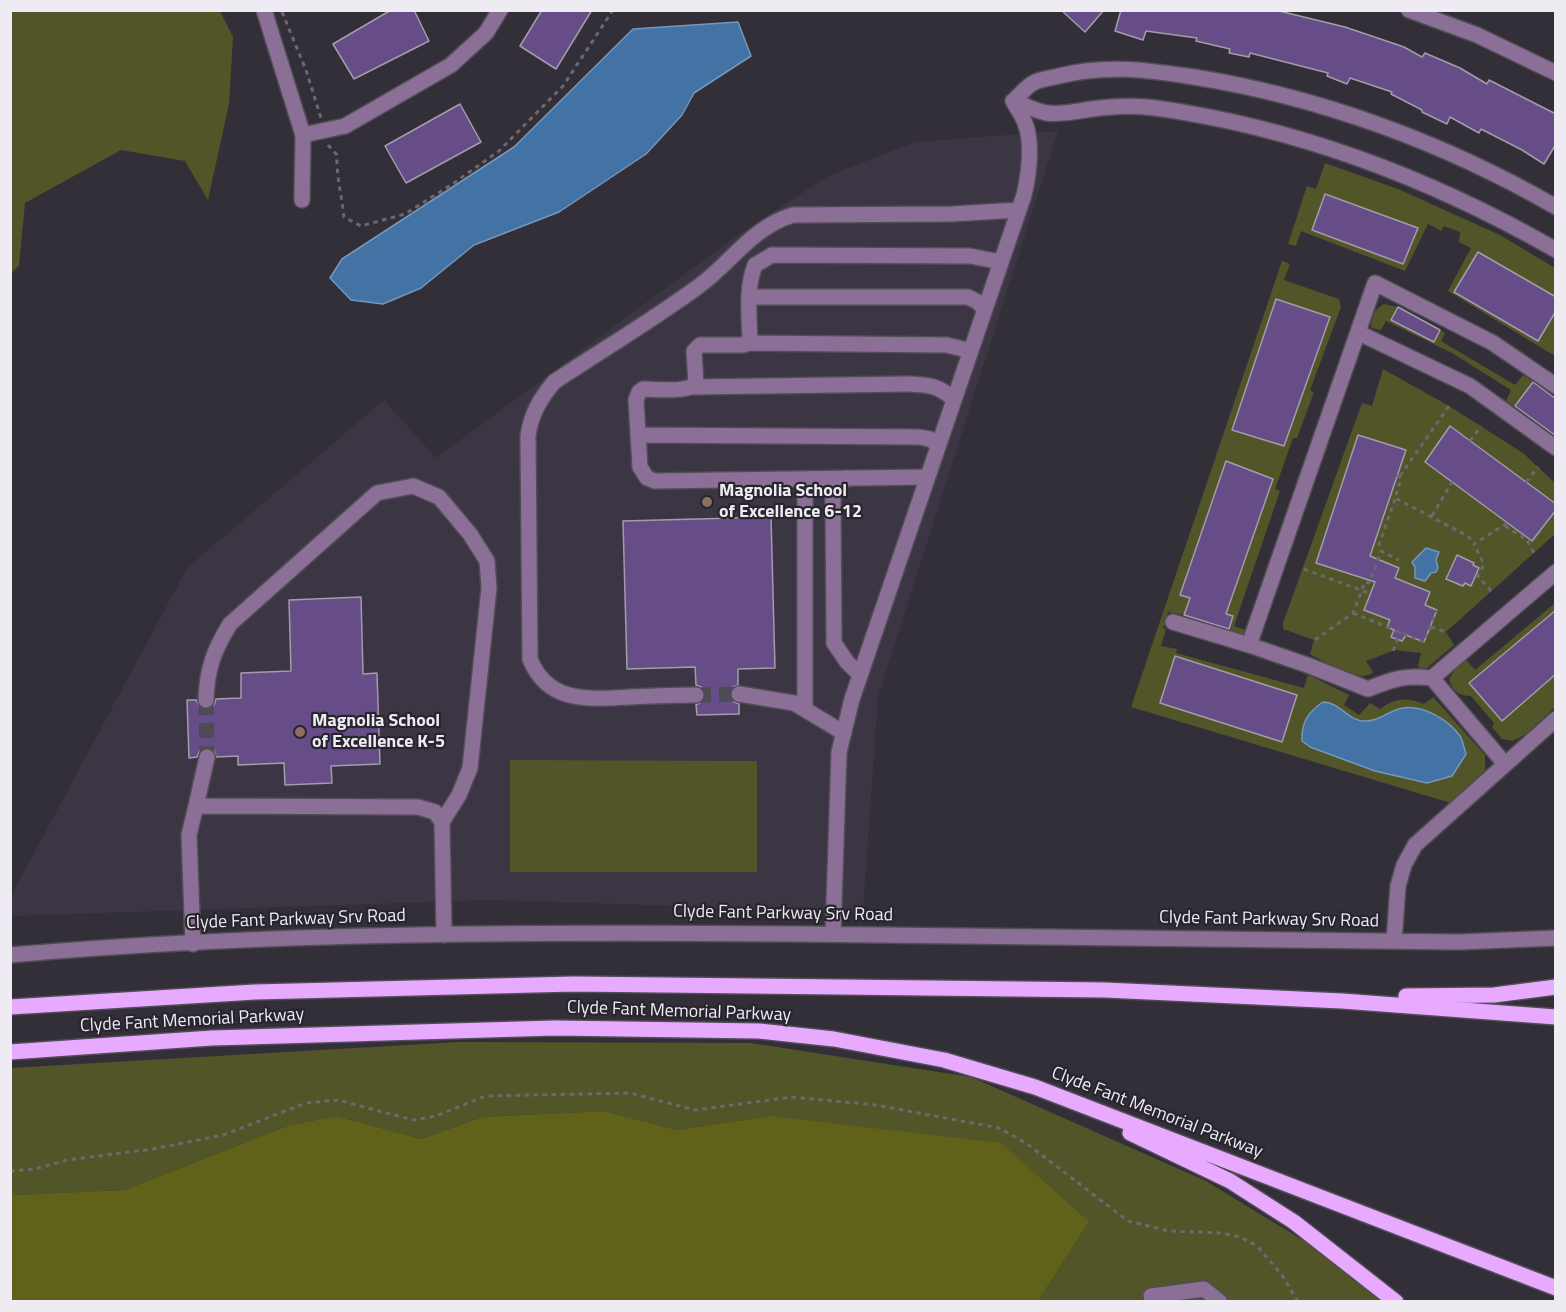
<!DOCTYPE html>
<style>
body{margin:0}
#map{position:relative;width:1566px;height:1312px;overflow:hidden;background:#332f38;font-family:"Titillium Web",sans-serif}
canvas{display:block}
.frame{position:absolute;inset:0;border:12px solid #eeecf2;pointer-events:none}
</style>
<div id="map">
<canvas width="1566" height="1312"></canvas>
<div class="frame"></div>
</div>
<script>
const context = document.querySelector('canvas').getContext('2d');
context.lineJoin = 'round';
function fill(path, color) { context.fillStyle = color; context.fill(path, 'evenodd'); }
function strokePath(path, color, width, dash) { context.strokeStyle = color; context.lineWidth = width; context.lineCap = dash ? 'butt' : 'round'; context.setLineDash(dash || []); context.stroke(path); }
function label(font, color, halo, rows, align = 'center') {
  context.font = font + ' "Titillium Web",sans-serif'; context.lineWidth = 4.5; context.setLineDash([]); context.textBaseline = 'middle'; context.strokeStyle = halo; context.fillStyle = color; for (const [text, x, y, turn = 0] of rows) {
    context.save(); context.translate(x, y); context.rotate((+turn || 0) * Math.PI / 180); context.textAlign = isNaN(turn) ? turn : align; if (halo) context.strokeText(text, 0, 0); context.fillText(text, 0, 0); context.restore();
  }
}
fill(new Path2D(`
 M 1058,131 L 878,697 L 863,912 L 491,900 L 11,916 L 11,896 L 187,568 L 384,400 L 436,458 L 735,237 L 828,176 L 915,142 Z`), '#3b3544');
fill(new Path2D(`
 M 11,10 L 220,11 L 233,37 L 229,104 L 208,200 L 185,161 L 121,150 L 25,203 L 19,266 L 11,273 Z
 M 1325,163 L 1398,189 L 1500,235 L 1555,268 L 1555,297 L 1538,341 L 1555,311 L 1555,356 L 1448,291 L 1471,248 L 1459,242 L 1460,232 L 1444,226 L 1441,231 L 1428,224 L 1405,271 L 1301,231 L 1296,246 L 1288,244 L 1307,186 L 1316,189 ZM 1325,194 L 1418,228 L 1403,263 L 1312,231 Z
 M 1282,261 L 1290,264 L 1284,280 L 1339,299 L 1341,307 L 1310,390 L 1314,392 L 1297,438 L 1293,438 L 1275,489 L 1280,491 L 1234,626 L 1248,631 L 1246,637 L 1228,631 L 1233,616 L 1190,601 L 1184,615 L 1168,612 L 1163,628 L 1166,629 L 1161,646 L 1177,649 L 1176,653 L 1304,688 L 1308,675 L 1313,677 L 1349,695 L 1344,705 L 1359,715 L 1370,703 L 1380,709 C 1395,698 1407,697 1424,704 L 1433,697 L 1485,755 L 1485,770 L 1451,803 L 1131,707 ZM 1276,299 L 1330,318 L 1284,446 L 1232,430 ZM 1226,462 L 1273,479 L 1228,609 L 1180,595 Z
 M 1384,304 L 1398,307 L 1391,321 L 1433,341 L 1440,330 L 1445,333 L 1441,341 L 1515,385 L 1523,375 L 1533,382 L 1515,407 L 1506,401 L 1511,390 L 1452,353 L 1386,321 L 1381,330 L 1371,328 C 1371,316 1374,310 1384,304 Z
 M 1383,369 L 1449,406 L 1523,453 L 1555,483 L 1555,534 L 1446,632 L 1454,645 L 1427,668 L 1421,669 L 1418,666 L 1421,653 L 1395,650 L 1366,661 L 1373,672 C 1360,685 1324,662 1310,654 L 1314,640 L 1283,629 L 1283,623 L 1362,403 L 1372,406 Z
 M 1555,603 L 1555,610 L 1469,683 L 1502,721 L 1555,674 L 1555,707 L 1526,734 L 1513,741 L 1502,739 L 1492,727 L 1494,723 L 1471,696 C 1458,696 1453,691 1449,679 L 1458,665 L 1466,660 L 1475,670 Z
 M 510,760 L 757,761 L 757,872 L 510,872 Z
 M 459,1042 L 751,1043 L 971,1077 L 1206,1181 L 1314,1247 L 1381,1301 L 1038,1301 L 1089,1222 L 769,1116 L 677,1130 L 605,1111 L 482,1117 L 421,1139 L 337,1116 L 290,1125 L 124,1190 L 12,1195 L 10,1193 L 10,1068 Z`), '#525528');
fill(new Path2D(`
 M 605,1111 L 677,1130 L 769,1116 L 1001,1143 L 1089,1222 L 1038,1301 L 11,1301 L 11,1193 L 12,1195 L 124,1190 L 290,1125 L 337,1116 L 421,1139 L 482,1117 Z`), '#5f6218');
const water = new Path2D(`
 M 738,22 L 751,56 L 694,93 L 682,115 L 646,154 L 559,212 L 474,245 L 421,288 L 383,304 L 351,300 L 330,278 L 342,259 L 514,147 L 633,29 Z
 M 1426,548 L 1439,552 L 1436,560 L 1438,568 L 1436,572 L 1431,573 L 1425,581 L 1415,578 L 1415,567 L 1412,562 Z
 M 1323,702 C 1340,702 1348,721 1364,721 C 1379,722 1389,710 1403,708 C 1423,705 1449,720 1460,736 C 1463,741 1464,748 1466,754 L 1452,776 L 1427,783 L 1375,771 L 1310,747 L 1302,741 C 1301,723 1308,712 1323,702 Z`);
fill(water, '#4372a4');
strokePath(water, '#7697bb', 1.5);
const building = new Path2D(`
 M 391,10 L 414,10 L 429,41 L 354,79 L 333,44 Z
 M 542,10 L 592,10 L 556,69 L 520,46 Z
 M 1061,10 L 1104,10 L 1085,32 Z
 M 1121,10 L 1275,10 L 1345,27 L 1404,47 L 1422,57 L 1425,53 L 1460,68 L 1487,84 L 1489,80 L 1546,109 L 1556,114 L 1556,144 L 1544,164 L 1522,150 L 1481,129 L 1479,133 L 1450,117 L 1447,124 L 1422,112 L 1422,110 L 1391,94 L 1392,92 L 1350,78 L 1347,84 L 1327,76 L 1328,73 L 1250,53 L 1249,57 L 1229,53 L 1230,49 L 1196,41 L 1197,38 L 1146,31 L 1143,40 L 1115,31 Z
 M 460,104 L 481,142 L 406,183 L 385,146 Z
 M 1325,194 L 1418,228 L 1403,264 L 1312,230 Z
 M 1478,252 L 1556,297 L 1556,311 L 1538,341 L 1454,292 Z
 M 1276,299 L 1330,317 L 1284,446 L 1232,430 Z
 M 1398,307 L 1440,330 L 1434,342 L 1391,320 Z
 M 1533,382 L 1556,399 L 1556,436 L 1515,406 Z
 M 1450,426 L 1556,504 L 1556,510 L 1532,541 L 1425,462 Z
 M 1358,435 L 1406,450 L 1370,556 L 1399,568 L 1395,578 L 1430,592 L 1425,605 L 1437,610 L 1424,642 L 1406,635 L 1402,641 L 1391,637 L 1394,630 L 1387,627 L 1390,620 L 1364,610 L 1375,582 L 1316,563 Z
 M 1226,461 L 1273,479 L 1226,614 L 1233,616 L 1229,629 L 1184,615 L 1190,598 L 1180,595 Z
 M 771,517 L 775,668 L 738,669 L 738,685 L 732,687 L 729,693 L 732,701 L 739,704 L 739,714 L 697,715 L 696,705 L 704,700 L 706,694 L 701,687 L 696,685 L 695,667 L 627,669 L 623,521 Z
 M 1457,555 L 1474,563 L 1473,565 L 1479,568 L 1471,586 L 1465,583 L 1463,586 L 1446,579 Z
 M 361,597 L 363,674 L 377,673 L 380,764 L 331,766 L 332,783 L 285,785 L 284,763 L 238,765 L 238,756 L 216,757 L 214,750 L 209,747 L 200,750 L 197,757 L 189,758 L 187,700 L 196,700 L 201,708 L 210,709 L 214,705 L 216,699 L 241,698 L 241,673 L 291,671 L 289,600 Z
 M 1556,610 L 1556,674 L 1502,721 L 1469,683 Z
 M 1175,656 L 1297,695 L 1282,742 L 1160,703 Z`);
fill(building, '#674d87');
strokePath(building, '#a29da9', 1.5);
strokePath(new Path2D(`
 M 696,695 L 739,694
 M 206,700 L 207,757`), '#4f4b54', 15, [15, 8]);
const minor = new Path2D(`
 M 264,10 L 303,135 L 302,200
 M 1409,10 L 1477,35 L 1556,73
 M 1013,101 C 1019,96 1026,87 1033,83 C 1040,79 1051,78 1059,76 C 1105,64 1148,70 1194,77 C 1320,97 1445,143 1556,207
 M 1013,101 C 1024,105 1036,111 1047,113 C 1061,115 1078,111 1092,109 C 1114,106 1134,105 1156,108 C 1298,128 1432,179 1556,250
 M 303,135 L 345,126 L 451,65 L 486,33 L 500,10
 M 749,297 L 968,297 L 978,302 L 985,310
 M 1359,333 L 1470,386 L 1556,448
 M 748,343 L 947,345 L 971,351
 M 691,387 L 908,384 C 929,385 937,385 954,399
 M 638,435 L 919,437 L 930,439 L 938,445
 M 927,477 L 655,481 L 647,478 L 640,467 L 636,400 L 639,392 L 643,389 C 658,389 684,393 696,384 L 694,351 L 700,345 L 744,345 L 750,340 C 749,315 746,288 755,265 L 772,255 L 970,256 L 1001,262
 M 847,478 L 837,487 L 833,497 L 834,643 L 847,662 L 860,675
 M 1173,622 L 1249,645
 M 1432,678 L 1556,572
 M 739,694 L 794,703 L 844,733
 M 696,695 C 674,695 652,696 630,697 C 589,699 548,704 530,659 L 528,436 C 531,414 540,399 554,382 C 602,350 653,320 699,286 C 732,262 752,227 793,215 L 952,214 L 1018,210
 M 206,700 C 207,668 214,650 230,624 L 377,493 L 413,486 L 439,497 L 470,534 L 487,561 L 489,588 L 470,768 L 459,795 L 442,822 L 444,935
 M 805,709 L 805,479
 M 1505,764 L 1432,678 C 1404,675 1393,679 1368,689 L 1310,666 L 1249,645 L 1375,283 L 1493,343 L 1556,386
 M 196,806 L 207,757
 M 833,934 L 839,752 L 852,699 L 1024,195 C 1029,174 1033,143 1025,123 C 1022,115 1017,108 1013,101
 M 1394,941 L 1398,886 L 1404,865 L 1415,845 L 1556,719
 M 193,944 L 189,835 L 196,806 L 418,807 L 435,812 L 442,822
 M 10,955 C 272,932 535,932 797,934 C 1017,936 1238,939 1459,942 L 1556,938
 M 1151,1296 L 1204,1289 L 1220,1302`);
const major = new Path2D(`
 M 1406,996 L 1494,995 L 1556,987
 M 10,1007 L 255,992 L 574,984 L 1105,990 L 1342,1001 L 1556,1017
 M 10,1052 L 212,1038 L 555,1028 L 759,1031 L 834,1039 L 944,1060 L 1035,1087 L 1556,1288
 M 1130,1133 L 1230,1181 L 1294,1222 L 1396,1302`);
strokePath(minor, '#514d56', 18);
strokePath(major, '#514d56', 18);
strokePath(new Path2D(`
 M 282,12 L 306,70 L 321,118
 M 328,145 L 337,155 C 336,175 342,197 344,217 L 361,226 L 405,214 L 451,185 L 499,151 L 563,86 L 613,10
 M 1470,441 L 1481,426
 M 1397,475 L 1401,479 L 1395,498 L 1468,536 L 1474,544
 M 1400,476 L 1449,406
 M 1526,482 L 1538,467
 M 1395,499 L 1379,545 L 1381,551 L 1399,560
 M 1432,516 L 1452,482
 M 1505,526 L 1527,540 L 1534,553
 M 1304,569 L 1371,594
 M 1491,591 L 1478,576 L 1484,564 L 1474,544 L 1504,525 L 1510,524
 M 1353,613 L 1424,642 L 1437,610
 M 1431,627 L 1446,632
 M 1315,640 L 1353,613 L 1365,582 L 1369,583 L 1381,551
 M 1393,651 L 1400,632
 M 10,1171 L 35,1169 L 67,1160 L 153,1149 L 223,1135 L 306,1103 L 338,1100 L 413,1120 L 436,1116 L 485,1096 L 630,1093 L 695,1110 L 792,1097 L 876,1105 L 999,1128 L 1026,1143 L 1128,1221 L 1169,1231 L 1222,1233 L 1240,1237 L 1257,1246 L 1282,1275 L 1298,1302`), '#6b6870', 3, [4.5, 4.5]);
strokePath(minor, '#8c6f97', 15);
strokePath(major, '#e8aafe', 15);
for (const [x, y, r, color] of [
 [707,502,6,"#8d6e63"],
 [300,732,6,"#8d6e63"]
]) { const dot = new Path2D(); dot.arc(x, y, r, 0, 2 * Math.PI); context.fillStyle = color; context.fill(dot); strokePath(dot, '#29252e', 2); }
label('bold 18px', '#eeecf2', '#29252e', [
 ["Magnolia School",719,492],
 ["of Excellence 6-12",719,513],
 ["Magnolia School",312,722],
 ["of Excellence K-5",312,743]
], 'left');
label('18px', '#eeecf2', '#29252e', [
 ["Clyde Fant Parkway Srv Road",783,914,1],
 ["Clyde Fant Parkway Srv Road",296,920,-2],
 ["Clyde Fant Parkway Srv Road",1269,920,1],
 ["Clyde Fant Memorial Parkway",679,1012,2],
 ["Clyde Fant Memorial Parkway",192,1021,-3],
 ["Clyde Fant Memorial Parkway",1157,1113,21]
]);
</script>
